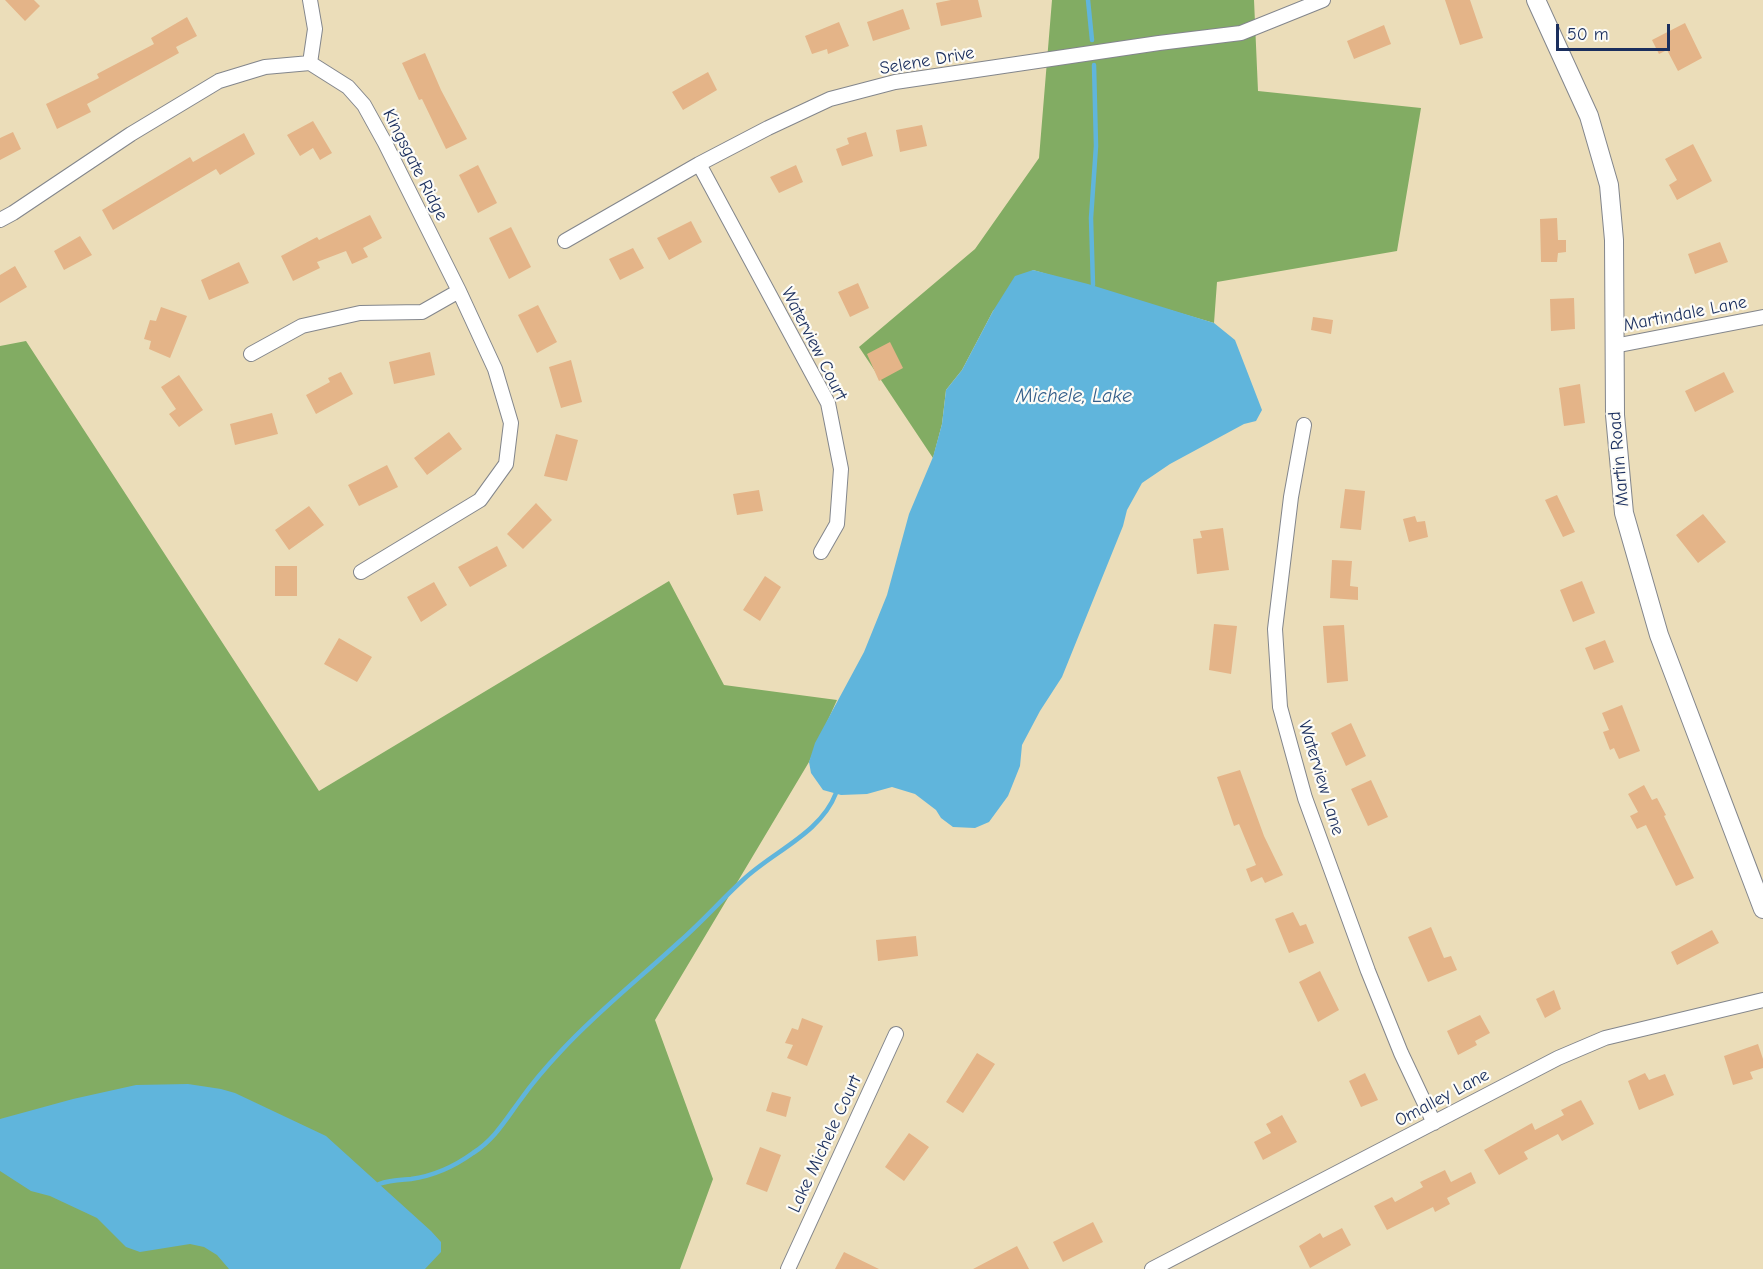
<!DOCTYPE html>
<style>
body{margin:0}
#map{position:relative;width:1763px;height:1269px;overflow:hidden;background:#ebddb9;font-family:"Comic Neue",sans-serif}
canvas{display:block}
.scale{position:absolute;left:1556px;top:24px;width:114px;height:27px;box-sizing:border-box;border:3px solid #1b2f5e;border-top:0;padding-left:8px;font-size:18px;line-height:21px;white-space:nowrap;color:#1b2f5e;-webkit-text-stroke:4px #fdfcf7;paint-order:stroke}
</style>
<div id="map">
<canvas width="1763" height="1269"></canvas>
<div class="scale">50 m</div>
</div>
<script>
const context = document.querySelector('canvas').getContext('2d');
context.lineJoin = 'round';
function fill(path, color) { context.fillStyle = color; context.fill(path, 'evenodd'); }
function strokePath(path, color, width, dash) { context.strokeStyle = color; context.lineWidth = width; context.lineCap = dash ? 'butt' : 'round'; context.setLineDash(dash || []); context.stroke(path); }
function label(font, color, halo, rows, align = 'center') {
  context.font = font + ' "Comic Neue",sans-serif'; context.lineWidth = 4.5; context.setLineDash([]); context.textBaseline = 'middle'; context.strokeStyle = halo; context.fillStyle = color; for (const [text, x, y, turn = 0] of rows) {
    context.save(); context.translate(x, y); context.rotate((+turn || 0) * Math.PI / 180); context.textAlign = isNaN(turn) ? turn : align; if (halo) context.strokeText(text, 0, 0); context.fillText(text, 0, 0); context.restore();
  }
}
fill(new Path2D(`
 M 1052,0 L 1254,0 L 1258,91 L 1421,108 L 1397,251 L 1217,282 L 1214,323 L 1033,270 L 993,311 L 962,370 L 946,390 L 942,424 L 933,458 L 859,347 L 975,249 L 1039,158 Z
 M 26,341 L 319,791 L 669,581 L 724,685 L 837,700 L 809,762 L 655,1020 L 713,1179 L 680,1269 L 0,1269 L 0,346 Z`), '#82ac63');
fill(new Path2D(`
 M 1033,270 L 1088,284 L 1214,323 L 1235,340 L 1262,410 L 1256,421 L 1244,424 L 1170,464 L 1142,483 L 1127,510 L 1123,526 L 1062,677 L 1040,711 L 1022,745 L 1020,766 L 1008,796 L 989,822 L 975,828 L 953,827 L 941,818 L 936,810 L 915,794 L 892,787 L 867,794 L 841,795 L 823,790 L 811,773 L 809,762 L 815,743 L 864,652 L 887,595 L 909,514 L 933,457 L 942,424 L 946,390 L 962,370 L 993,311 L 1015,276 Z
 M 188,1084 L 221,1089 L 235,1093 L 326,1136 L 431,1231 L 441,1242 L 441,1252 L 425,1269 L 229,1269 L 217,1255 L 204,1247 L 190,1244 L 140,1252 L 126,1247 L 97,1218 L 50,1196 L 31,1191 L 0,1171 L 0,1119 L 73,1099 L 136,1085 Z`), '#60b5dc');
strokePath(new Path2D(`
 M 1088,0 L 1092,40
 M 1093,285 L 1091,218 L 1096,146 L 1094,65
 M 379,1184 C 390,1180 400,1180 411,1179 C 433,1176 455,1166 473,1153 C 495,1139 506,1119 521,1099 C 533,1082 547,1066 562,1050 C 598,1011 640,978 679,942 C 702,922 722,899 744,879 C 774,851 821,833 836,793`), '#60b5dc', 4.5);
fill(new Path2D(`
 M 5,0 L 34,0 L 40,6 L 25,21 Z
 M 951,0 L 978,0 L 982,17 L 941,26 L 936,3 Z
 M 1445,0 L 1470,0 L 1483,38 L 1460,45 Z
 M 903,9 L 910,29 L 873,41 L 867,22 Z
 M 187,17 L 197,36 L 176,47 L 179,53 L 87,104 L 91,112 L 57,129 L 46,104 L 99,78 L 97,74 L 154,44 L 151,38 Z
 M 839,22 L 849,46 L 828,54 L 827,49 L 812,54 L 805,36 Z
 M 1685,23 L 1702,58 L 1678,71 L 1667,50 L 1659,54 L 1652,40 Z
 M 1384,25 L 1391,44 L 1354,59 L 1347,41 Z
 M 425,53 L 441,90 L 467,139 L 446,149 L 422,99 L 419,100 L 402,63 Z
 M 708,72 L 717,90 L 683,110 L 672,92 Z
 M 313,121 L 332,153 L 320,160 L 313,148 L 300,156 L 287,135 Z
 M 922,125 L 927,146 L 900,152 L 896,130 Z
 M 13,132 L 21,149 L 0,160 L 0,138 Z
 M 866,132 L 873,156 L 842,166 L 836,149 L 849,144 L 847,138 Z
 M 244,133 L 255,154 L 220,175 L 216,169 L 113,230 L 102,210 L 190,157 L 193,162 Z
 M 1693,144 L 1712,181 L 1677,200 L 1669,185 L 1677,180 L 1665,159 Z
 M 478,165 L 497,203 L 478,213 L 459,175 Z
 M 796,165 L 803,182 L 779,193 L 770,177 Z
 M 370,215 L 382,238 L 363,248 L 368,257 L 352,264 L 346,251 L 317,262 L 320,268 L 293,281 L 281,256 L 317,237 L 319,240 Z
 M 1557,218 L 1558,240 L 1566,240 L 1566,252 L 1558,253 L 1557,262 L 1541,262 L 1540,219 Z
 M 691,221 L 702,242 L 669,260 L 657,238 Z
 M 511,227 L 531,267 L 509,279 L 489,238 Z
 M 80,236 L 92,255 L 64,270 L 54,251 Z
 M 1720,242 L 1728,262 L 1695,274 L 1688,254 Z
 M 633,248 L 644,268 L 620,280 L 609,259 Z
 M 239,262 L 249,283 L 209,300 L 201,280 Z
 M 15,266 L 27,287 L 0,303 L 0,275 Z
 M 858,283 L 869,308 L 850,317 L 838,292 Z
 M 1574,298 L 1575,329 L 1551,331 L 1550,299 Z
 M 538,305 L 557,342 L 537,353 L 518,315 Z
 M 161,307 L 187,316 L 170,358 L 149,349 L 151,341 L 144,339 L 150,320 L 156,321 Z
 M 1313,317 L 1333,320 L 1331,334 L 1311,330 Z
 M 890,342 L 903,368 L 879,381 L 867,354 Z
 M 430,352 L 435,375 L 394,384 L 389,362 Z
 M 571,360 L 582,402 L 561,408 L 549,367 Z
 M 341,372 L 353,394 L 316,414 L 306,395 L 330,382 L 328,378 Z
 M 1724,372 L 1734,392 L 1695,412 L 1685,391 Z
 M 179,375 L 203,410 L 179,427 L 169,414 L 176,409 L 161,387 Z
 M 1580,384 L 1585,423 L 1564,426 L 1559,388 Z
 M 272,413 L 278,434 L 235,445 L 230,424 Z
 M 449,432 L 462,449 L 427,475 L 414,458 Z
 M 556,434 L 578,440 L 567,481 L 544,476 Z
 M 387,465 L 398,487 L 359,506 L 348,485 Z
 M 1345,489 L 1365,491 L 1361,530 L 1340,528 Z
 M 759,490 L 763,511 L 737,515 L 733,494 Z
 M 1557,495 L 1575,532 L 1563,537 L 1545,500 Z
 M 536,503 L 552,520 L 523,549 L 507,534 Z
 M 309,506 L 324,525 L 289,550 L 275,530 Z
 M 1703,514 L 1726,542 L 1698,563 L 1676,535 Z
 M 1415,516 L 1417,522 L 1425,521 L 1428,537 L 1409,542 L 1403,519 Z
 M 1223,528 L 1229,570 L 1197,574 L 1193,539 L 1202,538 L 1200,531 Z
 M 497,546 L 507,566 L 470,587 L 458,567 Z
 M 1332,560 L 1352,561 L 1350,586 L 1358,587 L 1358,600 L 1330,598 Z
 M 275,566 L 297,566 L 297,596 L 275,596 Z
 M 765,576 L 781,587 L 760,621 L 743,610 Z
 M 1582,581 L 1595,613 L 1573,622 L 1560,590 Z
 M 434,582 L 447,605 L 421,622 L 407,597 Z
 M 1214,624 L 1237,626 L 1231,674 L 1209,670 Z
 M 1344,625 L 1348,681 L 1327,683 L 1323,626 Z
 M 339,638 L 372,657 L 357,682 L 324,664 Z
 M 1605,640 L 1614,662 L 1594,670 L 1585,648 Z
 M 1622,705 L 1640,751 L 1619,759 L 1614,748 L 1610,750 L 1603,732 L 1609,730 L 1602,713 Z
 M 1351,723 L 1366,756 L 1346,766 L 1331,733 Z
 M 1240,770 L 1264,836 L 1283,875 L 1265,883 L 1262,877 L 1251,882 L 1246,869 L 1256,865 L 1239,824 L 1234,826 L 1217,777 Z
 M 1371,780 L 1388,817 L 1368,826 L 1351,789 Z
 M 1644,785 L 1652,800 L 1657,798 L 1666,815 L 1664,816 L 1694,878 L 1676,886 L 1646,825 L 1637,829 L 1630,816 L 1638,812 L 1628,794 Z
 M 1293,912 L 1300,926 L 1306,924 L 1314,943 L 1289,953 L 1275,919 Z
 M 1431,927 L 1444,958 L 1451,956 L 1457,970 L 1428,982 L 1408,937 Z
 M 1712,930 L 1719,943 L 1677,965 L 1671,952 Z
 M 916,936 L 918,956 L 878,961 L 876,940 Z
 M 1320,971 L 1339,1010 L 1318,1022 L 1299,982 Z
 M 1554,990 L 1561,1009 L 1545,1018 L 1536,999 Z
 M 1480,1015 L 1490,1033 L 1475,1041 L 1477,1045 L 1458,1055 L 1447,1031 Z
 M 802,1018 L 823,1026 L 807,1066 L 787,1058 L 793,1045 L 785,1043 L 792,1028 L 798,1030 Z
 M 1758,1044 L 1763,1059 L 1763,1068 L 1750,1072 L 1753,1079 L 1733,1085 L 1724,1056 Z
 M 977,1053 L 995,1064 L 963,1113 L 946,1102 Z
 M 1365,1073 L 1378,1100 L 1361,1107 L 1349,1081 Z
 M 1645,1073 L 1649,1080 L 1665,1074 L 1674,1095 L 1639,1110 L 1628,1081 Z
 M 772,1092 L 791,1097 L 786,1117 L 766,1111 Z
 M 1581,1100 L 1594,1124 L 1562,1141 L 1558,1134 L 1524,1152 L 1528,1159 L 1499,1175 L 1484,1150 L 1532,1123 L 1535,1130 L 1564,1115 L 1561,1110 Z
 M 1282,1115 L 1297,1142 L 1263,1160 L 1254,1142 L 1271,1133 L 1266,1124 Z
 M 909,1133 L 929,1147 L 904,1181 L 885,1167 Z
 M 760,1147 L 781,1155 L 767,1192 L 746,1184 Z
 M 1445,1170 L 1451,1182 L 1471,1172 L 1476,1183 L 1447,1198 L 1450,1204 L 1435,1212 L 1433,1207 L 1387,1230 L 1374,1206 L 1392,1197 L 1395,1202 L 1423,1187 L 1420,1182 Z
 M 1093,1222 L 1103,1242 L 1063,1262 L 1053,1242 Z
 M 1342,1228 L 1351,1245 L 1310,1268 L 1299,1246 L 1320,1233 L 1323,1238 Z
 M 1017,1246 L 1029,1269 L 973,1269 Z
 M 844,1252 L 879,1269 L 835,1269 Z`), '#e4b488');
const street = new Path2D(`
 M 310,63 L 315,29 L 310,0
 M 699,164 L 828,403 L 841,469 L 837,524 L 821,552
 M 0,220 L 13,213 L 131,134 L 219,81 L 265,67 L 310,63 L 348,87 L 364,105 L 385,143 L 459,291 L 495,369 L 511,423 L 506,464 L 480,500 L 361,572
 M 565,241 L 699,164 L 768,128 L 830,99 L 895,82 L 1159,43 L 1241,33 L 1323,0
 M 1614,346 L 1763,317
 M 251,354 L 302,326 L 360,313 L 422,312 L 459,291
 M 1304,425 L 1291,497 L 1275,629 L 1280,707 L 1305,798 L 1368,971 L 1401,1053 L 1434,1123
 M 788,1269 L 896,1034
 M 1152,1269 L 1558,1058 L 1605,1038 L 1763,1000`);
const secondary = new Path2D(`
 M 1536,0 L 1589,116 L 1609,185 L 1614,240 L 1615,415 L 1624,513 L 1659,635 L 1763,909`);
strokePath(street, '#83868c', 16);
strokePath(secondary, '#83868c', 20);
strokePath(street, '#fff', 14);
strokePath(secondary, '#fff', 18);
label('18px', '#1b2f5e', '#fdfcf7', [
 ["Selene Drive",927,61,-10],
 ["Kingsgate Ridge",415,165,63],
 ["Martindale Lane",1685,314,-11],
 ["Waterview Court",814,344,63],
 ["Martin Road",1619,459,-95],
 ["Waterview Lane",1321,778,73],
 ["Omalley Lane",1442,1098,-28],
 ["Lake Michele Court",825,1144,-65]
]);
label('italic 20px', '#335e8a', '#fdfcf7', [
 ["Michele, Lake",1074,396]
]);
</script>
